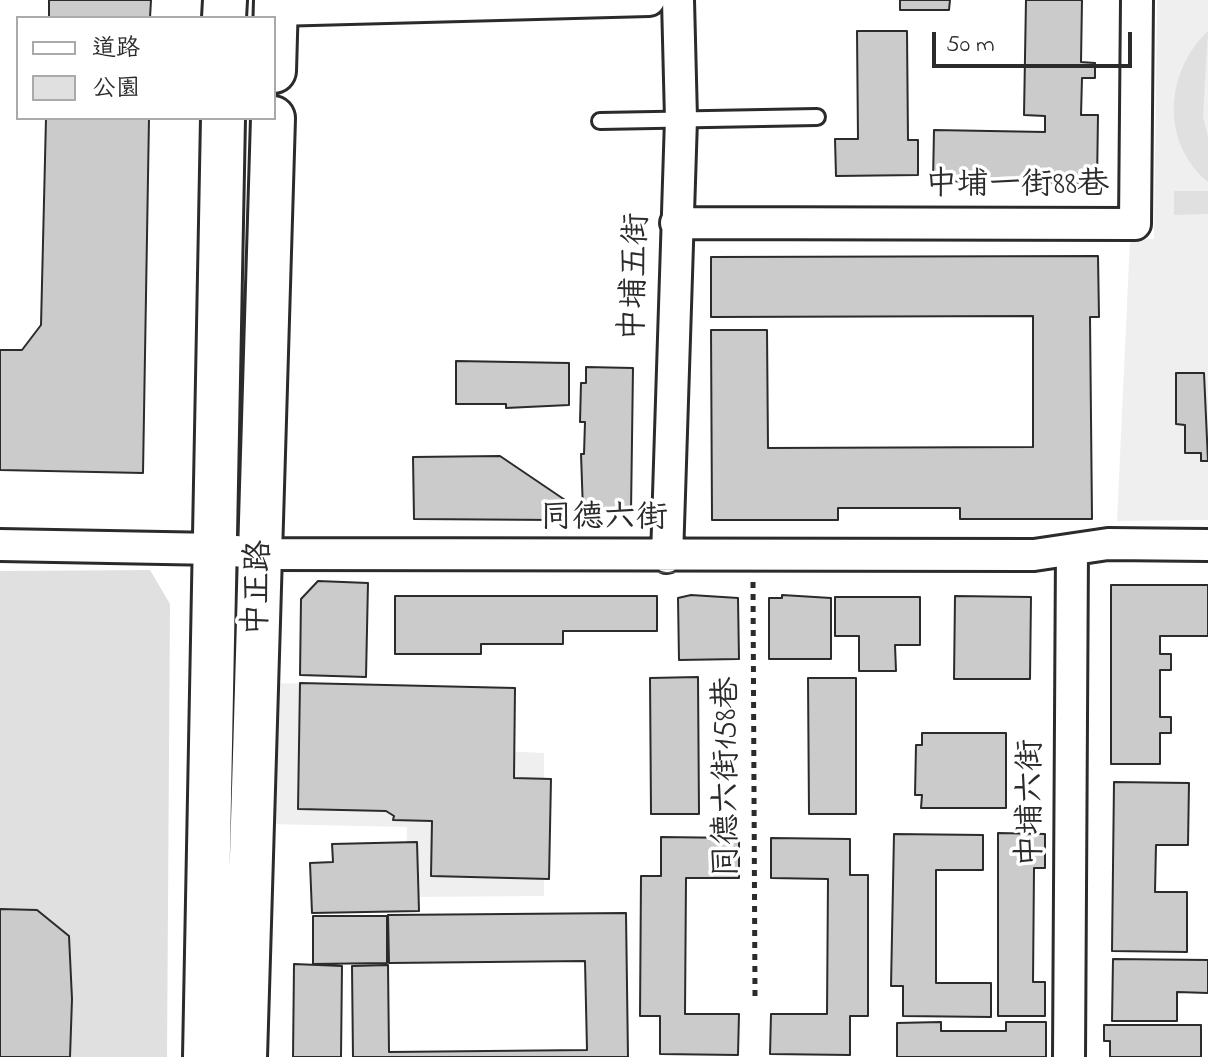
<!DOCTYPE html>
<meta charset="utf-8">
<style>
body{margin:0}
#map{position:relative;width:1208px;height:1057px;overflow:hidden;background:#fff;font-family:"Indie Flower","LXGW WenKai TC",sans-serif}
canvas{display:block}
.legend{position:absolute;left:16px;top:16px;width:260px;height:104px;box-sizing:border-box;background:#fff;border:2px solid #aaa;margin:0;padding:10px 14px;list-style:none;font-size:24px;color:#2b2b2b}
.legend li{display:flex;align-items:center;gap:16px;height:40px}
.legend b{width:40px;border:2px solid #aaa}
.scale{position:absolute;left:932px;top:32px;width:200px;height:36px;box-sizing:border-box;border:4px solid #2b2b2b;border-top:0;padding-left:10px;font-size:24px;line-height:28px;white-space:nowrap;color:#2b2b2b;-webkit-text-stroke:6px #fff;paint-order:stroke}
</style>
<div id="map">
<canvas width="1208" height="1057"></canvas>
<ul class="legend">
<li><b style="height:10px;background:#fff"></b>道路</li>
<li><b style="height:22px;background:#e0e0e0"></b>公園</li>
</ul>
<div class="scale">50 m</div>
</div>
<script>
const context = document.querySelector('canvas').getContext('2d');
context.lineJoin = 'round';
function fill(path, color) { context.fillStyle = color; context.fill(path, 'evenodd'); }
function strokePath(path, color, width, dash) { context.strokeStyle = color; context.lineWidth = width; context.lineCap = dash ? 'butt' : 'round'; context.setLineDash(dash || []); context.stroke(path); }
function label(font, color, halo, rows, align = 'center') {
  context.font = font + ' "Indie Flower","LXGW WenKai TC",sans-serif'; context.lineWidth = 7; context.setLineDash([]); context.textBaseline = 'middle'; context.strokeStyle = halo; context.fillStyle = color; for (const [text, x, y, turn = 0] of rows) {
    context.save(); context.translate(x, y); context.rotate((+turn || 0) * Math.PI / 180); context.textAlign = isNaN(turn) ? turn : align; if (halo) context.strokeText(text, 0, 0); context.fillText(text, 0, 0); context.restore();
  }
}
fill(new Path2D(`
 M 1157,0 L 1208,0 L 1208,520 L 1117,521 L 1130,240 L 1154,239 Z
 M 273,683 L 497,687 L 498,751 L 544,753 L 544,896 L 405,897 L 407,827 L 268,824 Z`), '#efefef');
fill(new Path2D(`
 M 1208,31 L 1203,117 L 1208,137 L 1208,182 C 1160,142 1165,72 1208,31 Z
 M 1174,191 L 1208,191 L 1208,214 L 1174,215 Z
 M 150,570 L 170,604 L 167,1057 L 0,1057 L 0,571 Z`), '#e0e0e0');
const building = new Path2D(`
 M 49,0 L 151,0 L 150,18 L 49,18 Z
 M 900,0 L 950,0 L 949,10 L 900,10 Z
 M 1026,0 L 1082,0 L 1081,62 L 1095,63 L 1095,78 L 1082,78 L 1081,115 L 1098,115 L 1097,184 L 933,181 L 934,130 L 1045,132 L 1045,116 L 1024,115 Z
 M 857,31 L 907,31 L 908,140 L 918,140 L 918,175 L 836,176 L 835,139 L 858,139 Z
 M 46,118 L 149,118 L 143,473 L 0,470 L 0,350 L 22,350 L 41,325 Z
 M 1098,256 L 1099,317 L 1090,317 L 1092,519 L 960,519 L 960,508 L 838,508 L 838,520 L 712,520 L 711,330 L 767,330 L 768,448 L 1033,447 L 1033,316 L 711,317 L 711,257 Z
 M 456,361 L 569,363 L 569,405 L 506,408 L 506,404 L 456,404 Z
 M 586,367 L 633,368 L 631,512 L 583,511 L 581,454 L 584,454 L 585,422 L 580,422 L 581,383 L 586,383 Z
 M 1176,373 L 1204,373 L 1208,461 L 1201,461 L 1201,453 L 1185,453 L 1185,425 L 1176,424 Z
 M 500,456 L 568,502 L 556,520 L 414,519 L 413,457 Z
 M 318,581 L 368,583 L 366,677 L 300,675 L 301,599 Z
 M 1111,585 L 1208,585 L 1208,636 L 1160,636 L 1160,654 L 1171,654 L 1171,670 L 1160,670 L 1160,717 L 1171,717 L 1171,733 L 1160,733 L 1160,764 L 1111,764 Z
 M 691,595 L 738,598 L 739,659 L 679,660 L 678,598 Z
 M 782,595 L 831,598 L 831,659 L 769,659 L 769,598 L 782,598 Z
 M 395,596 L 657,596 L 657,631 L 563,631 L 563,644 L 481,644 L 481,654 L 395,654 Z
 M 955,596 L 1031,597 L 1030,679 L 954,679 Z
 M 835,597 L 920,597 L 920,645 L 895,645 L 896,671 L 859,671 L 859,636 L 835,636 Z
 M 698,677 L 699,814 L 651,814 L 650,678 Z
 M 808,678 L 856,678 L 856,814 L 809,814 Z
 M 300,683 L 515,688 L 514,778 L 551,779 L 549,879 L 431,876 L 432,821 L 393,820 L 394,816 L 386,811 L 298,809 Z
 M 922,733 L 1006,733 L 1006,808 L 921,808 L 922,795 L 915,795 L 916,745 L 922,745 Z
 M 1114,782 L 1189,783 L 1188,845 L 1156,845 L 1155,892 L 1187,892 L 1187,952 L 1112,951 Z
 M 998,833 L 1045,834 L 1045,868 L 1034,868 L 1033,982 L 1045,982 L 1045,1016 L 998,1016 Z
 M 894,834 L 983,835 L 983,870 L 936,870 L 936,983 L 991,983 L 991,1017 L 903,1016 L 903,986 L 891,986 Z
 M 661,837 L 739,838 L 739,878 L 686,878 L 685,1014 L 739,1014 L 738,1055 L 660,1054 L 660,1016 L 640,1016 L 641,876 L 661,876 Z
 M 771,838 L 850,839 L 850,875 L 868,875 L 868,1016 L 850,1016 L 850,1055 L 770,1054 L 771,1014 L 827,1014 L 828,879 L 771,878 Z
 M 417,842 L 419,911 L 312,913 L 310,863 L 333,862 L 332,844 Z
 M 0,909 L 37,910 L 69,936 L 72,999 L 70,1057 L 0,1057 Z
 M 626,913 L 628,1057 L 353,1057 L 352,966 L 388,965 L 389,1052 L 587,1050 L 585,961 L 389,963 L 388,915 Z
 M 313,916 L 387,916 L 387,963 L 313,964 Z
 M 1113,959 L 1208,960 L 1208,993 L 1177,992 L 1177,1021 L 1112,1021 Z
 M 294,964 L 342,966 L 341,1057 L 293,1057 Z
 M 941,1022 L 941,1031 L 1006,1031 L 1006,1022 L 1046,1022 L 1046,1057 L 897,1057 L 897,1023 Z
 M 1104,1025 L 1201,1025 L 1201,1057 L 1110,1057 L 1110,1041 L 1104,1041 Z`);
fill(building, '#cbcbcb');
strokePath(building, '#2b2b2b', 2);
const lane = new Path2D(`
 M 600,121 L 817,117`);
const street = new Path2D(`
 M 275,10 L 649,0
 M 676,223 L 1135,224 L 1137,0
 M 0,545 L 217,549 L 262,554 L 1034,555 L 1108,544 L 1208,545
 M 667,557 L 681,119 L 678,0
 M 1069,1057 L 1072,550`);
const secondary = new Path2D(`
 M 224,18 L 225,0
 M 274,71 L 276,0
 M 205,1057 L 223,118
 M 245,1057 L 273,118`);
strokePath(lane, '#2b2b2b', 20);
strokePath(street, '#2b2b2b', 36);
strokePath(secondary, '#2b2b2b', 48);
strokePath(new Path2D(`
 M 753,582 L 755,997`), '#2b2b2b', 5, [6, 6]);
strokePath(lane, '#fff', 14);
strokePath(street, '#fff', 30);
strokePath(secondary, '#fff', 42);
label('32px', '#2b2b2b', '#fff', [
 ["中埔一街88巷",1017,188],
 ["中埔五街",638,277,-88],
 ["同德六街",604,521],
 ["中正路",261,588,-88],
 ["同德六街158巷",730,777,-90],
 ["中埔六街",1034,803,-90]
]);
</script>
